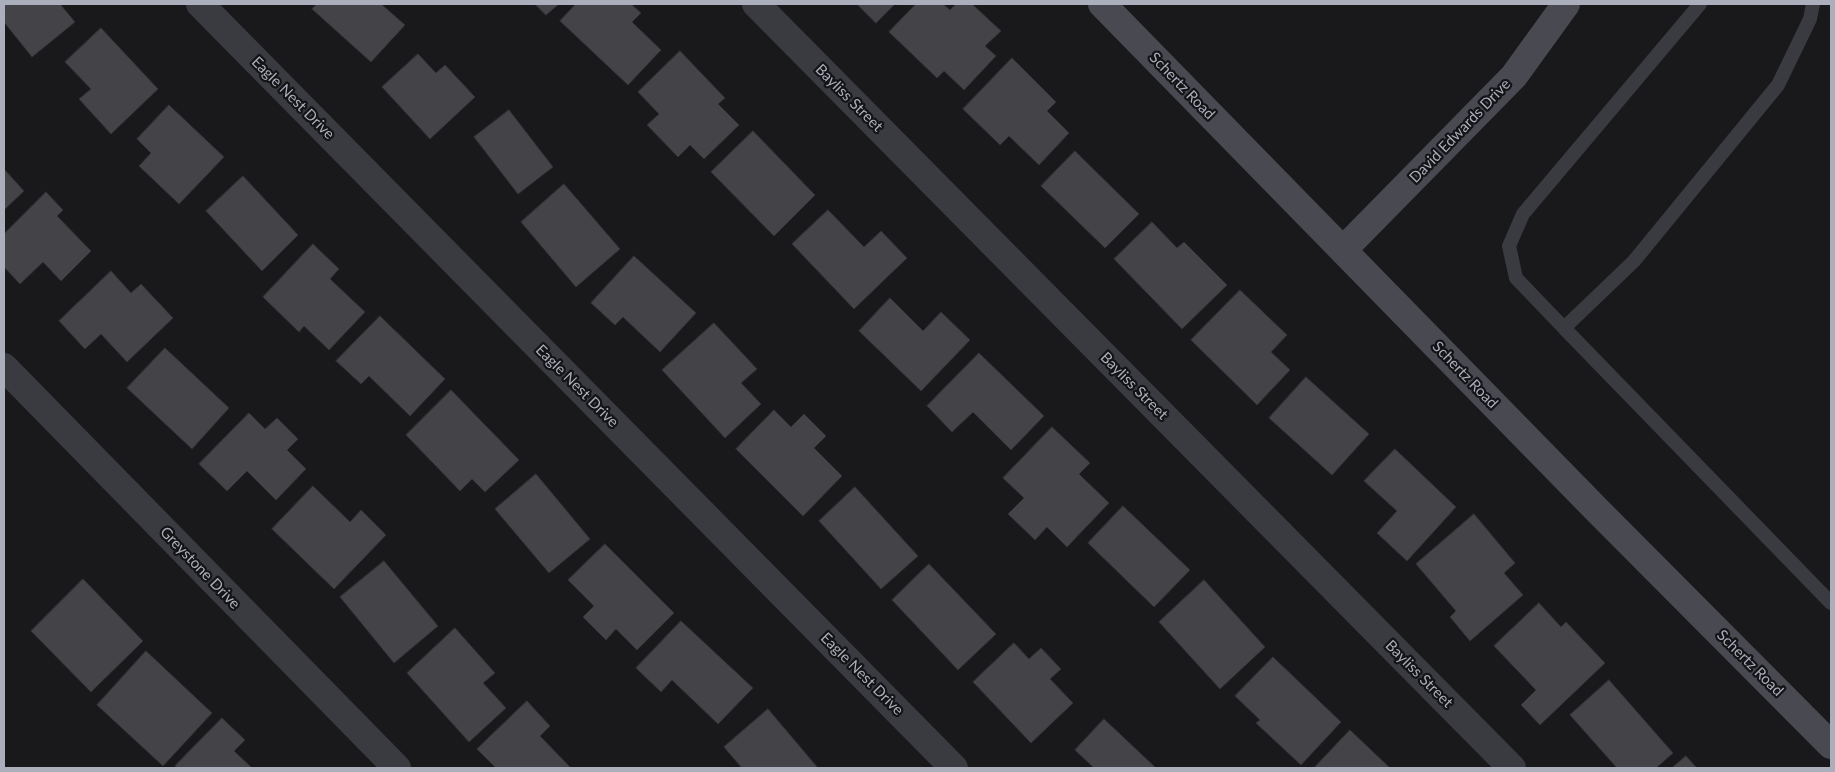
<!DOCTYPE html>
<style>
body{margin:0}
#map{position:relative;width:1835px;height:772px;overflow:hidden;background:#19191b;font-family:Lato,sans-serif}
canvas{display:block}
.frame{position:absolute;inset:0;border:5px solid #abaebb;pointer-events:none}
</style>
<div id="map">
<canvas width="1835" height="772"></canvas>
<div class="frame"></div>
</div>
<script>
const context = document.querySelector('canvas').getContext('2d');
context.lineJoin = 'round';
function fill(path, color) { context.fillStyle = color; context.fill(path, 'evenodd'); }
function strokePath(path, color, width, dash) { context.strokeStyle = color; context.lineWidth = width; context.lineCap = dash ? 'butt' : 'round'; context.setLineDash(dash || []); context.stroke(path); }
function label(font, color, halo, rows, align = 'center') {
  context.font = font + ' Lato,sans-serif'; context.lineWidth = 4.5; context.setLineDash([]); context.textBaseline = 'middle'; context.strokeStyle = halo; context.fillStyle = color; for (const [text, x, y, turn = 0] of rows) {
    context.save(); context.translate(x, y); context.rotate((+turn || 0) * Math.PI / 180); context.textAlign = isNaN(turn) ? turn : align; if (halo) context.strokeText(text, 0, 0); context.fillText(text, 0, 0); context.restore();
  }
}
const building = new Path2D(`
 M 4,4 L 60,4 L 75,22 L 32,57 L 4,22 Z
 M 317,4 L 381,4 L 405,25 L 371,62 L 312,9 Z
 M 535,4 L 559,4 L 546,15 Z
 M 576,4 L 631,4 L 641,13 L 632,22 L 661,50 L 628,85 L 560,21 Z
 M 857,4 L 895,4 L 876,23 Z
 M 916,4 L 943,4 L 950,10 L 956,4 L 972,4 L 1001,31 L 985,46 L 996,56 L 964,90 L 944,71 L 937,78 L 889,32 Z
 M 101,28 L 158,89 L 111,134 L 79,99 L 91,89 L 65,62 Z
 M 680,51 L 725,98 L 718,104 L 739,125 L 704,159 L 690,145 L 678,157 L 647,125 L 659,114 L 638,92 Z
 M 418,54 L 436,73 L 445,65 L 475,97 L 430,139 L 382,87 Z
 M 1012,58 L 1056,102 L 1047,111 L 1069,133 L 1039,165 L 1009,136 L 1000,145 L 963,109 Z
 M 169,105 L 224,157 L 179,204 L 139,166 L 151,153 L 137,139 Z
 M 509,110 L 553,167 L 518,194 L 474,137 Z
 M 753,131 L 815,195 L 774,236 L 711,172 Z
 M 1075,151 L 1139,214 L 1105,248 L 1041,186 Z
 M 4,169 L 24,191 L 4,210 Z
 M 243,176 L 298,235 L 262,271 L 206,211 Z
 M 564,184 L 620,249 L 576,287 L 521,222 Z
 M 46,192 L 63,210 L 57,216 L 91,251 L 61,281 L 43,262 L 20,284 L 4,267 L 4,234 Z
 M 828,210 L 864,247 L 881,231 L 907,258 L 854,309 L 792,244 Z
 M 1152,222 L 1177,248 L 1184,242 L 1227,285 L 1182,329 L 1114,259 Z
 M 313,244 L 339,269 L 330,279 L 365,312 L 329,350 L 304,326 L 299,332 L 263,297 Z
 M 634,256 L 696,313 L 660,352 L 623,317 L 615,325 L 591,303 Z
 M 111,271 L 131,293 L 141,284 L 173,318 L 127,362 L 101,334 L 85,349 L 59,321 Z
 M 1240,290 L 1287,335 L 1271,352 L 1290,370 L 1257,405 L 1191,340 Z
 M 890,298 L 923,331 L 941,312 L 970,340 L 921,391 L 859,331 Z
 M 380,316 L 445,379 L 410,416 L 369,376 L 361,384 L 336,361 Z
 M 714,323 L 757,369 L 741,383 L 761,404 L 725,438 L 662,370 Z
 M 165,348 L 229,408 L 192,449 L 127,388 Z
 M 979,353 L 1044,416 L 1011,450 L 973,412 L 952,432 L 927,406 Z
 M 1306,377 L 1369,434 L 1332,475 L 1269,418 Z
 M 451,390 L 519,460 L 485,492 L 472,479 L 460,491 L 406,435 Z
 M 774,410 L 791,427 L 804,414 L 826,436 L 814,448 L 842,476 L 803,516 L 736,449 Z
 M 249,413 L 265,429 L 277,418 L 298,439 L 287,450 L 306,469 L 276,500 L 247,471 L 227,491 L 199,464 Z
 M 1052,427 L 1090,463 L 1079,474 L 1109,503 L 1067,547 L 1047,527 L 1035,540 L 1008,514 L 1024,498 L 1003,478 Z
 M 1395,449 L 1456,507 L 1407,561 L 1377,533 L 1397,511 L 1364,481 Z
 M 536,474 L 590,539 L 549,573 L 495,509 Z
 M 313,486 L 350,522 L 361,510 L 386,535 L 334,589 L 272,529 Z
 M 855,487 L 918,556 L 881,589 L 819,521 Z
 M 1123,506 L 1190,570 L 1154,607 L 1088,543 Z
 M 1474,514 L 1515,563 L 1504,573 L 1523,595 L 1470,641 L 1450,617 L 1456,611 L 1416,564 Z
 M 605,544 L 674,613 L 637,650 L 616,629 L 606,640 L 583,617 L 594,606 L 568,580 Z
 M 384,561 L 438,626 L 394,663 L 340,597 Z
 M 929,564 L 996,634 L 958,670 L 892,600 Z
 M 83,579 L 143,641 L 91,692 L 31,631 Z
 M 1204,580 L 1265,647 L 1220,689 L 1159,622 Z
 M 1539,603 L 1561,627 L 1566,622 L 1605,663 L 1540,725 L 1521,705 L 1536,690 L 1494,646 Z
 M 681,621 L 753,688 L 718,724 L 672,680 L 661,692 L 636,668 Z
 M 455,628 L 495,673 L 483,683 L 506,708 L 469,742 L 407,673 Z
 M 1014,643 L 1029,659 L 1041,648 L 1061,669 L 1050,679 L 1073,703 L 1031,743 L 973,682 Z
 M 146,651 L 212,713 L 163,766 L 97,705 Z
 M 1273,657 L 1341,722 L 1301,765 L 1256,723 L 1260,720 L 1235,696 Z
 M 1609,680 L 1673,753 L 1656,768 L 1617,768 L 1570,715 Z
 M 527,701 L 550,726 L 540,736 L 571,768 L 496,768 L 477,749 Z
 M 768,709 L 818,768 L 742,768 L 724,747 Z
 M 222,718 L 245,740 L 234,751 L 252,768 L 178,768 L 175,766 Z
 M 1104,719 L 1156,768 L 1094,768 L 1075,750 Z
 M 1350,730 L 1390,768 L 1314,768 Z
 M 1686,756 L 1697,768 L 1672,768 Z`);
fill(building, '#434348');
strokePath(building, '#333337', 1);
strokePath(new Path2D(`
 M 1700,4 L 1523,214 L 1509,246 L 1516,278 L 1564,328 L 1634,261 L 1778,85 L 1810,19 L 1813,4
 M 1564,328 L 1831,603`), '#3a3a41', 14);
strokePath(new Path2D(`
 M 200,4 L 954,768
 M 756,4 L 1512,768
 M 4,367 L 397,768`), '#3a3a41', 28);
strokePath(new Path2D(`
 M 1102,4 L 1595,508 L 1831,745
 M 1343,250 L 1514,76 L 1566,4`), '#484951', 28);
label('15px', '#abaebb', '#141416', [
 ["Schertz Road",1182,86,46],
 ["Eagle Nest Drive",293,98,45],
 ["Bayliss Street",849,98,45],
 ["David Edwards Drive",1460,131,-46],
 ["Schertz Road",1465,375,46],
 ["Eagle Nest Drive",577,386,45],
 ["Bayliss Street",1134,386,45],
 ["Greystone Drive",200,568,46],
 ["Schertz Road",1750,663,45],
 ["Eagle Nest Drive",862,674,45],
 ["Bayliss Street",1419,674,45]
]);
</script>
